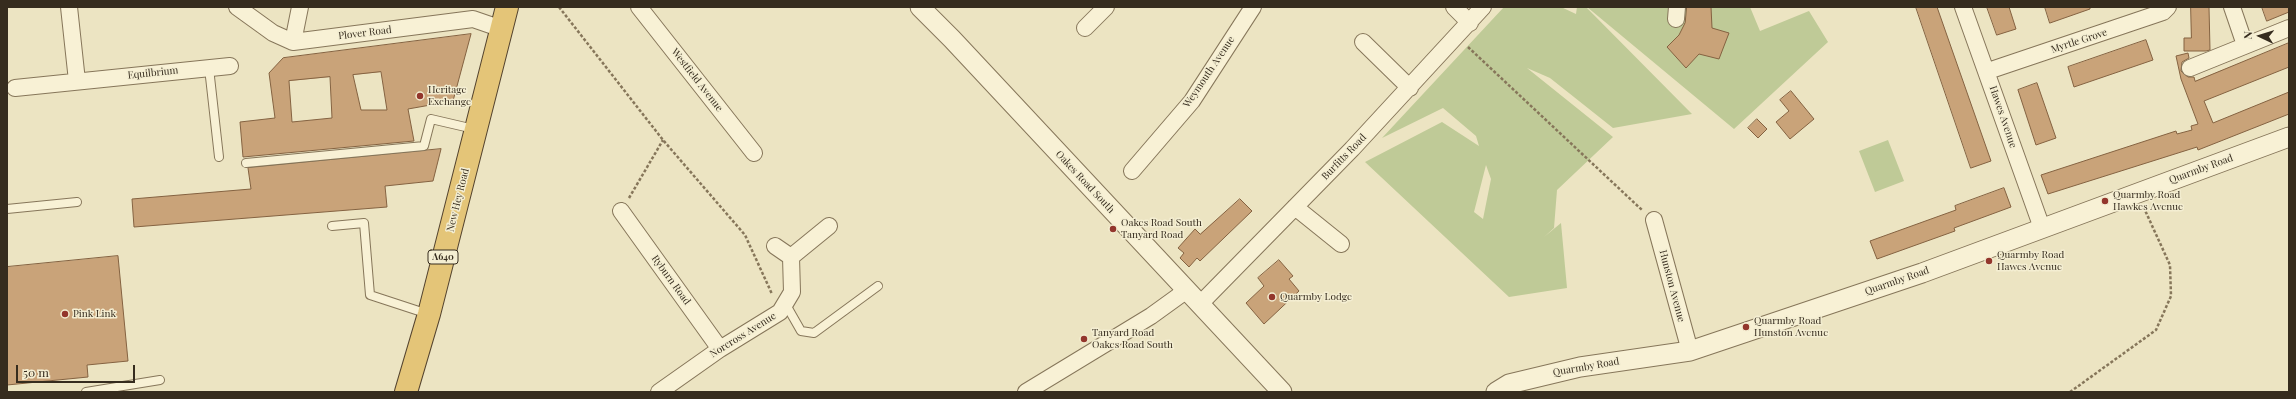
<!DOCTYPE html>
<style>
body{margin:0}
#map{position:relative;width:2296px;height:399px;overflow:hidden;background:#ece4c2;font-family:"Playfair Display",serif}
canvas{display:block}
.frame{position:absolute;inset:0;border:8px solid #362c1e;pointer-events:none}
.north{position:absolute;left:2240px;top:16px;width:40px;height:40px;-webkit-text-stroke:3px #f4eed2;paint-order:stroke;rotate:274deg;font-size:11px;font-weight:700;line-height:16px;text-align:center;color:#362c1e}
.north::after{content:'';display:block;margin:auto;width:14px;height:18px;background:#362c1e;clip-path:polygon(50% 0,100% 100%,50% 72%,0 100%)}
.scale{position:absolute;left:16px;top:365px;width:119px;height:18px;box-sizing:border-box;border:2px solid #362c1e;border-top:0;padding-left:5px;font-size:12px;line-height:14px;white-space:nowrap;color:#362c1e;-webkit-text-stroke:3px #f4eed2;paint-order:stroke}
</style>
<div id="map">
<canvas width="2296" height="399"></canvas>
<div class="frame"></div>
<div class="north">N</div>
<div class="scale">50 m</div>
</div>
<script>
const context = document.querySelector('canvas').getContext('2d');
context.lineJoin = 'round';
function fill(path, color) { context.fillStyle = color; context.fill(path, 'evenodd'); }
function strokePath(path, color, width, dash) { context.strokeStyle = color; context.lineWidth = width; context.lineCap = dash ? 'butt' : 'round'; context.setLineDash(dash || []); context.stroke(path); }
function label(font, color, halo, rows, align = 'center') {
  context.font = font + ' "Playfair Display",serif'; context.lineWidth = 3; context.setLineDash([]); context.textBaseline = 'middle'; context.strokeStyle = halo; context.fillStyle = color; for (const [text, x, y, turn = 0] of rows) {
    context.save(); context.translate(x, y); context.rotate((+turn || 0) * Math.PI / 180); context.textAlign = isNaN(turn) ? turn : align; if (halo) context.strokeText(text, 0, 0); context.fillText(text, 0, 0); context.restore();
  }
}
fill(new Path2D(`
 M 1504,7 L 1561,7 L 1576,14 L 1577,7 L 1586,7 L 1692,114 L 1613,128 L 1550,78 L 1527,68 L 1613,137 L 1557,190 L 1554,228 L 1544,237 L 1561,223 L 1567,288 L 1509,297 L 1365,162 L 1442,122 L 1479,146 L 1476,136 L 1443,108 L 1382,138 ZM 1486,165 L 1491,179 L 1483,219 L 1474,212 Z
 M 1587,7 L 1750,7 L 1760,31 L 1809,11 L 1828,42 L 1734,129 Z
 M 1888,140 L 1904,181 L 1875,192 L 1859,151 Z`), '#bfca97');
const building = new Path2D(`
 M 1687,7 L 1711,7 L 1712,28 L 1729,33 L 1719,59 L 1699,54 L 1686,68 L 1667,47 L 1679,35 L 1685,23 Z
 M 1916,7 L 1937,7 L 1991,161 L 1971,168 Z
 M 1987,7 L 2009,7 L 2016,29 L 1997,35 Z
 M 2045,7 L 2090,7 L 2090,9 L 2050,23 Z
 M 2191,7 L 2209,7 L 2210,50 L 2206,51 L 2184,51 L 2184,38 L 2191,38 Z
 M 2262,7 L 2289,7 L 2289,12 L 2267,21 Z
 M 471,34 L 453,101 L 408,109 L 414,141 L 243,157 L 240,122 L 275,118 L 269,73 L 283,58 ZM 381,72 L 387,110 L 361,110 L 353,75 ZM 330,77 L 332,118 L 292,122 L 289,81 Z
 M 2146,40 L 2153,60 L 2074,87 L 2068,67 Z
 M 2289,43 L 2289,67 L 2204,101 L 2213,123 L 2289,92 L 2289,114 L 2198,150 L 2197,147 L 2048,194 L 2041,175 L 2176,131 L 2177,134 L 2192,130 L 2191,126 L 2198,124 L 2181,79 L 2176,56 L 2188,53 L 2189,58 L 2182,62 L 2181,71 L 2188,77 L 2194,77 L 2195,81 Z
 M 2037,83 L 2056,138 L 2036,145 L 2018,90 Z
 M 1791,91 L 1814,119 L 1790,139 L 1776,122 L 1789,111 L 1780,100 Z
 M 1757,119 L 1767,129 L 1758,138 L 1748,128 Z
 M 441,149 L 433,181 L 385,186 L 387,207 L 134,227 L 132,199 L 251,189 L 248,168 Z
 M 2004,188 L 2011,207 L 1954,228 L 1955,231 L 1877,259 L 1870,241 L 1956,210 L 1955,206 Z
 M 1240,199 L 1252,211 L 1200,261 L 1197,258 L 1189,267 L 1180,258 L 1184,253 L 1178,248 L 1195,229 L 1200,234 Z
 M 118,256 L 128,361 L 87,365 L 88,377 L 7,385 L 7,267 Z
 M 1279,260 L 1293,276 L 1289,279 L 1299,291 L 1264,324 L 1246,303 L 1264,286 L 1258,278 Z`);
fill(building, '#c9a379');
strokePath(building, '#846241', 1);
const service = new Path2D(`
 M 209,68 L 219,157
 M 246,163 L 424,146 L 431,119 L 474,129
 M 7,209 L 77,202
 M 332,226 L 364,223 L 370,295 L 428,314
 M 785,303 L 801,331 L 814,333 L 878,286
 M 86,392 L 160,380`);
const minor = new Path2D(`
 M 69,7 L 77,81
 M 237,7 L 273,33 L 293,42 L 473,19 L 502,29
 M 639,7 L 754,153
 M 1454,7 L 1470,23
 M 1963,7 L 2042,228
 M 2232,7 L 2245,45
 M 1676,19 L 1677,7
 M 1085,28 L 1106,7
 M 293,42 L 300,7
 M 1363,42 L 1410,88
 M 2190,68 L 2289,28
 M 1988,71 L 2163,12 L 2168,7
 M 15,88 L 230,66
 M 1132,171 L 1192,101 L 1253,7
 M 1295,207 L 1341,244
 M 621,211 L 720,349
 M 1654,220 L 1690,351
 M 791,257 L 829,226
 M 1200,304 L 1352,149 L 1483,7
 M 659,392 L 720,349 L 780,312 L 792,292 L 791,257 L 775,246
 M 1026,392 L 1151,316 L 1187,290`);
const tertiary = new Path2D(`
 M 920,7 L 952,39 L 1282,392
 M 1496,392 L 1509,384 L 1580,367 L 1690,351 L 1922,273 L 2289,137`);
const trunk = new Path2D(`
 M 406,392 L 429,314 L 507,7`);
strokePath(service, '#86765a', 10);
strokePath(minor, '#86765a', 18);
strokePath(tertiary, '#86765a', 21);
strokePath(trunk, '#54432e', 24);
strokePath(new Path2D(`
 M 559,7 L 663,140 L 745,235 L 772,294
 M 1468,47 L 1642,210
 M 629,198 L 663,140
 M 2070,392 L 2156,330 L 2171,296 L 2170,265 L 2144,208`), '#86765a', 2.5, [3, 2]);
strokePath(service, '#f8f1d5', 8);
strokePath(minor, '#f8f1d5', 16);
strokePath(tertiary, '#f8f1d5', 19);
strokePath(trunk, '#e4c578', 22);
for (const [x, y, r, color] of [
 [420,96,4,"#93362c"],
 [2105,201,4,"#93362c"],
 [1113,229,4,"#93362c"],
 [1989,261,4,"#93362c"],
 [1272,297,4,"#93362c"],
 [65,314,4,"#93362c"],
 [1746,327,4,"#93362c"],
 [1084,339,4,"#93362c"]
]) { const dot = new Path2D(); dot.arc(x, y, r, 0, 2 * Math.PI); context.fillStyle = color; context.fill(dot); strokePath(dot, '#f4eed2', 1.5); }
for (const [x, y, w] of [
 [443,257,30]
]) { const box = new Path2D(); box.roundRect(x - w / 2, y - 7, w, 14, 3); context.fillStyle = '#f4eed2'; context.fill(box); strokePath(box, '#362c1e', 1); }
label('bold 9px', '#362c1e', null, [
 ["A640",443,257]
]);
label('10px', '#362c1e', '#f4eed2', [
 ["Plover Road",365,33,-7],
 ["Myrtle Grove",2079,41,-18],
 ["Weymouth Avenue",1209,72,-56],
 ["Equilbrium",153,73,-6],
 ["Westfield Avenue",697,80,52],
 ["Hawes Avenue",2003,117,71],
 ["Burfitts Road",1344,157,-46],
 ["Quarmby Road",2201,169,-20],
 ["Oakes Road South",1085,182,47],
 ["New Hey Road",458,200,-76],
 ["Ryburn Road",671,280,54],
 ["Quarmby Road",1897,281,-19],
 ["Hunston Avenue",1672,286,75],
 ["Norcross Avenue",743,335,-32],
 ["Quarmby Road",1586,367,-10]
]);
label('10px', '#362c1e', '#f4eed2', [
 ["Heritage",428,90],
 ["Exchange",428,102],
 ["Quarmby Road",2113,195],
 ["Hawkes Avenue",2113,207],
 ["Oakes Road South",1121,223],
 ["Tanyard Road",1121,235],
 ["Quarmby Road",1997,255],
 ["Hawes Avenue",1997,267],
 ["Quarmby Lodge",1280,297],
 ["Pink Link",73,314],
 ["Quarmby Road",1754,321],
 ["Hunston Avenue",1754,333],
 ["Tanyard Road",1092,333],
 ["Oakes Road South",1092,345]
], 'left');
</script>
